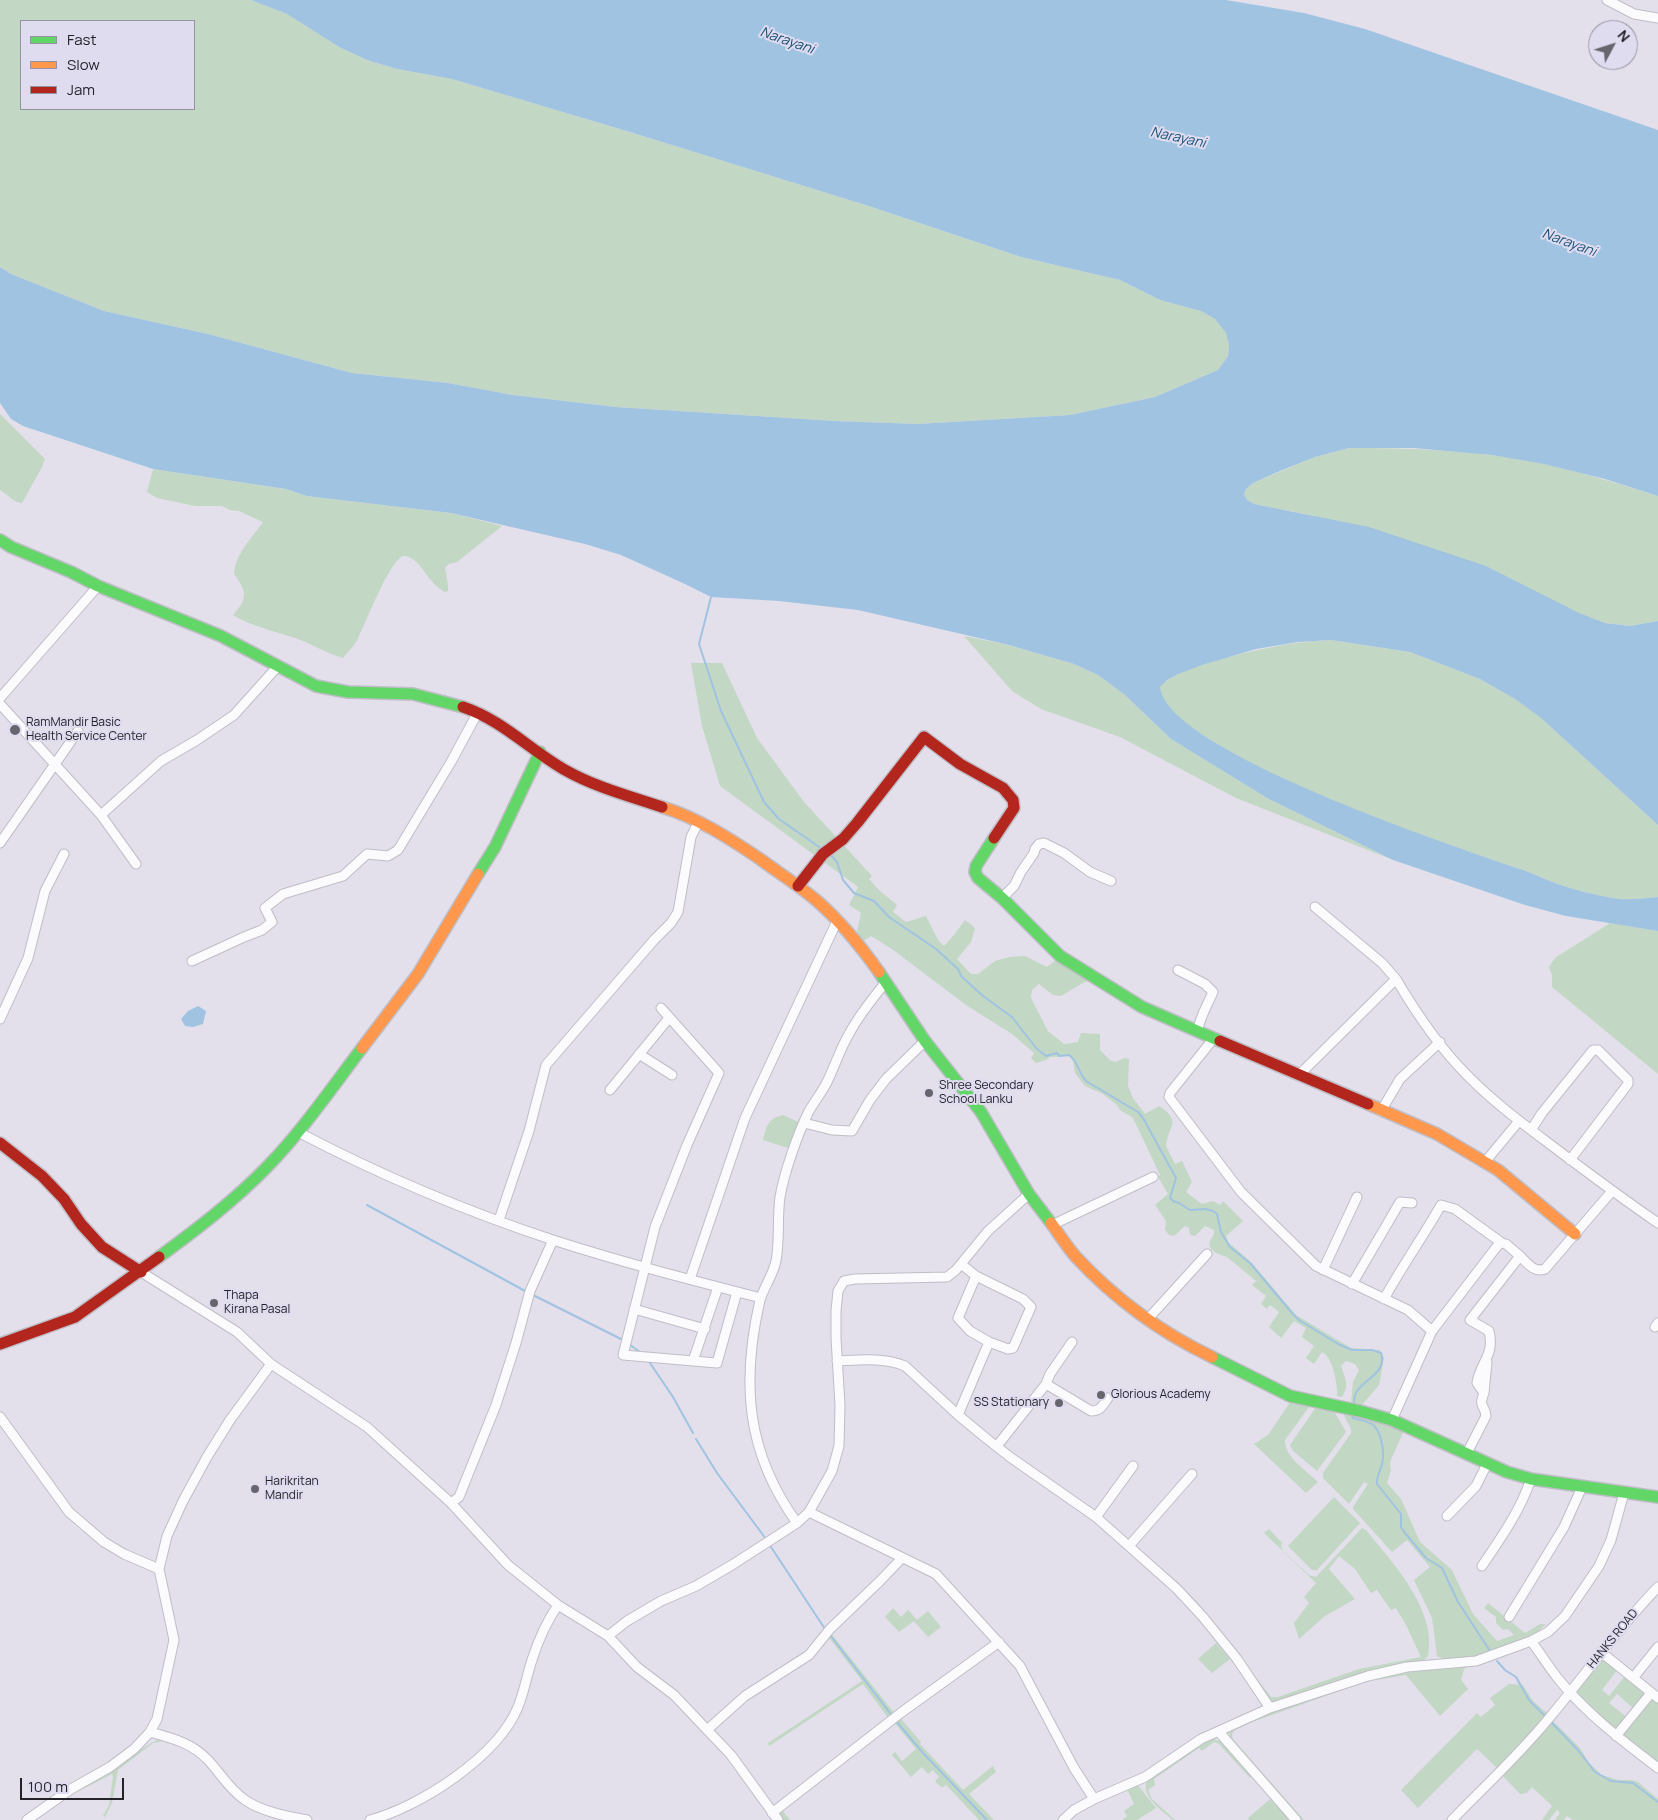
<!DOCTYPE html>
<style>
body{margin:0}
#map{position:relative;width:1658px;height:1820px;overflow:hidden;background:#e3e0ec;font-family:Manrope,sans-serif}
canvas{display:block}
.legend{position:absolute;left:20px;top:20px;width:175px;height:90px;box-sizing:border-box;background:#e0dcf0;border:1px solid #9592a1;margin:0;padding:6px 9px;list-style:none;font-size:15px;color:#24232a}
.legend li{display:flex;align-items:center;gap:10px;height:25px}
.legend b{width:25px;border:1px solid #9592a1}
.north{position:absolute;left:1588px;top:20px;width:50px;height:50px;box-sizing:border-box;background:#e0dcf0;border:1px solid #9592a1;border-radius:50%;rotate:50deg;font-size:14px;font-weight:700;line-height:20px;text-align:center;color:#24232a}
.north::after{content:'';display:block;margin:auto;width:18px;height:22px;background:#67656e;clip-path:polygon(50% 0,100% 100%,50% 72%,0 100%)}
.scale{position:absolute;left:20px;top:1778px;width:104px;height:22px;box-sizing:border-box;border:2px solid #24232a;border-top:0;padding-left:6px;font-size:15px;line-height:18px;white-space:nowrap;color:#24232a;-webkit-text-stroke:4px #e0dcf0;paint-order:stroke}
</style>
<div id="map">
<canvas width="1658" height="1820"></canvas>
<ul class="legend">
<li><b style="height:6px;background:#63d668"></b>Fast</li>
<li><b style="height:6px;background:#ff974d"></b>Slow</li>
<li><b style="height:6px;background:#b3261e"></b>Jam</li>
</ul>
<div class="north">N</div>
<div class="scale">100 m</div>
</div>
<script>
const context = document.querySelector('canvas').getContext('2d');
context.lineJoin = 'round';
function fill(path, color) { context.fillStyle = color; context.fill(path, 'evenodd'); }
function strokePath(path, color, width, dash) { context.strokeStyle = color; context.lineWidth = width; context.lineCap = dash ? 'butt' : 'round'; context.setLineDash(dash || []); context.stroke(path); }
function label(font, color, halo, rows, align = 'center') {
  context.font = font + ' Manrope,sans-serif'; context.lineWidth = 4; context.setLineDash([]); context.textBaseline = 'middle'; context.strokeStyle = halo; context.fillStyle = color; for (const [text, x, y, turn = 0] of rows) {
    context.save(); context.translate(x, y); context.rotate((+turn || 0) * Math.PI / 180); context.textAlign = isNaN(turn) ? turn : align; if (halo) context.strokeText(text, 0, 0); context.fillText(text, 0, 0); context.restore();
  }
}
fill(new Path2D(`
 M 0,0 L 251,0 L 287,14 L 339,47 L 367,60 L 397,69 L 452,79 L 630,132 L 872,207 L 1021,257 L 1120,280 L 1160,300 L 1201,311 L 1215,319 L 1226,332 L 1229,345 L 1228,356 L 1218,370 L 1155,397 L 1070,415 L 918,424 L 835,421 L 616,407 L 513,395 L 448,383 L 352,373 L 208,334 L 104,311 L 11,274 L 0,267 ZM 21,21 L 194,21 L 194,109 L 21,109 Z
 M 0,414 L 45,459 L 41,469 L 22,503 C 14,503 7,494 0,490 Z
 M 1349,448 C 1396,448 1443,449 1491,455 C 1548,461 1603,479 1658,496 L 1658,621 L 1630,626 L 1605,623 L 1315,516 L 1254,504 L 1247,500 L 1244,494 L 1246,489 L 1253,483 L 1315,457 Z
 M 153,469 L 286,489 L 307,496 L 451,513 L 502,526 L 457,562 L 449,564 L 445,568 L 448,585 L 448,591 L 445,592 C 428,584 423,561 406,556 C 393,551 365,625 359,636 C 356,644 349,651 343,658 C 329,654 317,647 303,641 C 280,632 254,628 233,615 C 248,599 247,591 234,574 C 235,554 252,538 263,522 L 239,511 L 230,510 L 222,506 L 195,506 L 157,498 L 147,492 Z
 M 964,636 L 1009,645 L 1074,664 L 1098,675 L 1125,695 L 1171,739 L 1267,798 L 1393,860 L 1236,798 L 1120,737 L 1041,709 L 1012,691 Z
 M 1331,640 L 1410,652 L 1480,679 L 1515,699 L 1541,718 L 1658,825 L 1658,897 C 1644,898 1627,901 1613,898 C 1595,895 1575,890 1558,884 C 1546,880 1535,874 1523,870 C 1461,849 1165,752 1159,687 C 1174,672 1195,667 1214,661 C 1254,650 1289,642 1331,640 Z
 M 691,663 L 722,663 L 757,738 L 804,802 L 872,876 L 869,879 L 880,891 L 897,905 L 893,912 L 906,922 L 926,916 L 938,940 L 944,946 L 954,935 L 965,920 L 975,928 L 971,942 L 957,959 L 971,974 L 978,974 L 995,961 L 1009,957 L 1025,956 L 1047,967 L 1056,960 L 1088,980 L 1061,996 L 1053,995 L 1039,984 L 1032,990 L 1031,998 L 1048,1031 L 1064,1044 L 1078,1042 L 1081,1033 L 1100,1034 L 1100,1050 L 1110,1060 L 1115,1062 L 1125,1058 L 1129,1059 L 1128,1086 L 1133,1098 L 1145,1114 L 1159,1106 C 1183,1122 1168,1125 1166,1146 L 1175,1164 L 1182,1161 L 1192,1182 L 1186,1192 L 1202,1204 L 1213,1201 L 1220,1205 L 1223,1201 L 1243,1221 L 1226,1236 L 1228,1242 L 1252,1263 L 1296,1315 L 1351,1348 L 1380,1350 L 1384,1358 L 1379,1385 L 1362,1405 L 1351,1402 L 1353,1382 L 1359,1370 L 1355,1364 L 1346,1361 L 1341,1366 C 1345,1379 1350,1385 1342,1397 L 1337,1396 C 1338,1385 1333,1357 1322,1352 L 1314,1364 L 1306,1358 L 1314,1346 L 1302,1337 L 1306,1328 L 1294,1321 L 1281,1338 L 1269,1327 L 1279,1312 L 1270,1305 L 1267,1309 L 1261,1304 L 1266,1296 L 1252,1285 L 1256,1281 L 1227,1257 L 1216,1253 L 1211,1249 L 1209,1243 L 1214,1234 L 1214,1230 L 1205,1226 L 1195,1236 L 1190,1235 L 1189,1228 L 1185,1226 L 1174,1236 L 1169,1235 L 1165,1230 L 1166,1221 L 1155,1205 L 1168,1194 L 1158,1177 L 1160,1175 L 1133,1118 L 1120,1110 L 1117,1105 L 1103,1094 L 1085,1086 L 1075,1073 L 1073,1061 L 1069,1056 L 1050,1057 L 1046,1060 L 1036,1063 L 1031,1058 L 1034,1053 L 1012,1034 L 966,1005 L 892,949 L 871,936 L 860,943 L 856,936 L 861,913 L 849,905 L 858,887 L 720,786 L 702,726 Z
 M 1610,923 L 1658,931 L 1658,1074 L 1552,987 L 1552,975 L 1549,967 L 1555,958 Z
 M 783,1115 L 801,1123 L 791,1149 L 763,1140 C 766,1127 768,1118 783,1115 Z
 M 1291,1401 L 1309,1407 L 1285,1440 C 1284,1457 1307,1471 1318,1482 L 1306,1493 L 1254,1444 L 1268,1435 Z
 M 1316,1407 L 1334,1411 L 1346,1432 L 1317,1471 L 1293,1451 L 1290,1445 Z
 M 1346,1412 L 1405,1428 L 1390,1462 L 1391,1470 L 1387,1483 L 1401,1499 L 1420,1542 L 1452,1570 L 1473,1614 L 1497,1641 L 1514,1635 L 1508,1629 L 1503,1630 L 1496,1623 L 1496,1617 L 1484,1608 L 1488,1603 L 1525,1633 L 1540,1624 L 1546,1624 L 1538,1632 C 1515,1642 1460,1669 1437,1656 L 1432,1618 L 1414,1580 L 1430,1567 L 1407,1540 L 1392,1552 L 1353,1509 L 1353,1507 L 1368,1484 L 1364,1482 L 1349,1504 L 1323,1478 L 1323,1473 L 1351,1433 C 1352,1426 1345,1421 1344,1414 Z
 M 1334,1497 L 1360,1523 L 1317,1570 L 1312,1570 L 1288,1546 Z
 M 1109,1525 L 1178,1582 L 1199,1604 L 1271,1697 L 1278,1697 L 1359,1669 L 1421,1657 L 1406,1625 L 1396,1608 L 1391,1610 L 1377,1590 L 1371,1593 L 1355,1569 L 1339,1556 L 1329,1569 L 1355,1599 L 1325,1616 L 1299,1639 L 1294,1623 L 1309,1603 L 1304,1597 L 1316,1583 L 1264,1533 L 1269,1529 L 1282,1543 L 1281,1546 L 1283,1551 L 1309,1575 L 1316,1577 L 1362,1528 L 1366,1530 C 1391,1561 1438,1610 1428,1656 L 1423,1661 L 1366,1673 L 1272,1703 L 1269,1702 L 1244,1665 Z
 M 893,1608 L 901,1617 L 908,1610 L 917,1620 L 928,1611 L 941,1627 L 928,1637 L 914,1621 L 899,1632 L 885,1617 Z
 M 830,1632 L 895,1714 L 897,1714 L 921,1742 L 920,1744 L 963,1790 L 993,1766 L 996,1772 L 969,1794 L 994,1820 L 979,1820 L 946,1785 L 942,1788 L 935,1781 L 939,1777 L 933,1770 L 928,1774 L 922,1767 L 911,1777 L 892,1755 L 895,1752 L 902,1761 L 916,1749 L 894,1722 L 782,1810 L 790,1820 L 783,1820 L 773,1809 L 889,1719 L 863,1684 L 769,1746 L 768,1743 L 862,1681 L 827,1635 Z
 M 1216,1643 L 1230,1659 L 1212,1673 L 1198,1659 Z
 M 1601,1657 L 1618,1669 L 1602,1690 L 1609,1696 L 1626,1675 L 1648,1693 L 1634,1709 L 1617,1694 L 1609,1703 L 1628,1718 L 1617,1731 L 1572,1692 Z
 M 1469,1666 L 1464,1669 L 1461,1680 L 1468,1689 L 1440,1716 L 1406,1675 L 1365,1682 L 1252,1722 L 1235,1730 L 1232,1734 L 1233,1739 L 1304,1820 L 1300,1820 L 1231,1741 L 1229,1733 L 1231,1729 L 1266,1713 L 1366,1679 L 1412,1670 Z
 M 1509,1684 L 1523,1685 L 1533,1701 L 1548,1714 L 1498,1769 L 1477,1749 L 1418,1808 L 1401,1790 L 1477,1713 L 1481,1717 L 1495,1705 L 1490,1698 Z
 M 1649,1698 L 1658,1700 L 1658,1769 L 1619,1736 Z
 M 1552,1720 L 1580,1748 L 1589,1763 L 1602,1775 L 1618,1780 L 1632,1780 L 1638,1782 L 1658,1799 L 1658,1820 L 1573,1820 L 1567,1816 L 1564,1820 L 1555,1820 L 1560,1813 L 1557,1810 L 1549,1820 L 1542,1820 L 1552,1806 L 1532,1787 L 1527,1793 L 1520,1794 L 1502,1775 Z
 M 166,1737 L 172,1742 L 163,1741 L 153,1743 L 118,1770 L 112,1803 L 105,1817 L 103,1816 L 109,1805 L 113,1777 L 112,1774 L 79,1791 L 78,1789 C 90,1783 104,1777 116,1769 C 133,1757 146,1742 166,1737 Z
 M 1214,1739 L 1222,1742 L 1251,1777 L 1250,1778 L 1218,1743 L 1214,1742 L 1202,1751 L 1199,1748 L 1154,1779 L 1155,1785 L 1148,1790 L 1152,1799 L 1175,1820 L 1173,1820 C 1162,1811 1138,1794 1148,1779 L 1206,1740 Z
 M 1137,1784 L 1156,1808 L 1137,1820 L 1122,1820 L 1127,1816 L 1124,1811 L 1134,1804 L 1127,1789 Z
 M 1270,1799 L 1290,1820 L 1249,1820 L 1248,1818 Z`), '#c2d7c4');
fill(new Path2D(`
 M 251,0 L 1226,0 L 1304,13 L 1365,29 L 1658,130 L 1658,496 L 1605,479 L 1544,464 L 1492,455 L 1413,448 L 1349,448 L 1315,457 L 1280,471 L 1253,483 L 1246,489 L 1244,494 L 1247,500 L 1254,504 L 1369,527 L 1486,566 L 1579,613 L 1605,623 L 1630,626 L 1658,621 L 1658,825 L 1541,718 L 1515,699 L 1480,679 L 1410,652 L 1331,640 L 1298,642 L 1256,649 L 1202,665 L 1178,674 L 1167,680 L 1160,687 C 1165,751 1462,849 1523,870 C 1535,874 1546,880 1558,884 C 1575,890 1595,895 1613,898 C 1627,901 1644,898 1658,897 L 1658,931 L 1566,916 L 1525,905 L 1393,860 L 1267,798 L 1171,739 L 1125,695 L 1098,675 L 1074,664 L 1009,645 L 858,610 L 779,601 L 711,597 L 685,584 L 621,555 L 585,544 L 451,513 L 307,496 L 286,489 L 153,469 L 23,426 L 11,419 L 0,403 L 0,267 L 11,274 L 104,311 L 208,334 L 352,373 L 448,383 L 513,395 L 616,407 L 835,421 L 918,424 L 1070,415 L 1155,397 L 1218,370 L 1228,356 L 1229,345 L 1226,333 L 1215,319 L 1201,311 L 1160,300 L 1120,280 L 1021,257 L 872,207 L 630,132 L 452,79 L 397,69 L 367,60 L 339,47 L 287,14 Z
 M 198,1006 L 206,1011 L 203,1024 L 193,1027 L 185,1026 L 181,1019 L 188,1011 Z`), '#a0c3e2');
strokePath(new Path2D(`
 M 711,597 L 699,644 L 721,711 L 764,802 L 779,819 L 822,849
 M 830,854 L 837,862 L 843,880 L 854,893 L 874,901 L 889,917 L 936,949 L 958,969 L 961,976 L 983,996 L 1012,1017 L 1036,1048 L 1046,1056 L 1057,1053 L 1059,1056 L 1069,1055 C 1078,1061 1078,1072 1086,1081 L 1138,1112 L 1143,1118 L 1176,1178 L 1170,1198 L 1173,1201 L 1179,1203 L 1190,1210 L 1205,1209 L 1213,1211 L 1217,1214 L 1221,1232 L 1230,1247 L 1250,1263 L 1292,1313 L 1299,1320 L 1338,1344 L 1352,1350 L 1372,1350 L 1381,1353 C 1388,1373 1362,1380 1356,1393 C 1354,1396 1354,1401 1354,1405
 M 367,1205 L 527,1292
 M 531,1294 L 623,1340
 M 629,1344 L 641,1353
 M 648,1360 L 673,1397 L 693,1433
 M 1352,1415 L 1353,1418 C 1359,1420 1367,1421 1372,1424 C 1380,1429 1384,1449 1383,1457 C 1383,1467 1376,1475 1377,1484 L 1401,1514 L 1401,1527 L 1405,1533 L 1426,1558 L 1442,1568 L 1458,1602 L 1490,1651
 M 696,1439 L 717,1473 L 766,1539
 M 771,1547 L 825,1629
 M 830,1635 L 893,1717
 M 1497,1661 L 1505,1670 L 1516,1677 L 1529,1700 L 1546,1717
 M 896,1721 L 923,1753 L 987,1820
 M 1551,1722 L 1578,1750 L 1595,1772 L 1611,1781 L 1633,1783 L 1658,1802`), '#a0c3e2', 2);
const street = new Path2D(`
 M 1607,0 L 1634,14 L 1658,18
 M 0,698 L 98,586
 M 0,704 L 101,815
 M 0,843 L 78,731
 M 136,864 L 101,815 L 161,761 L 197,740 L 234,715 L 278,666
 M 1002,898 L 1014,886 L 1021,872 L 1034,853 L 1035,849 L 1039,844 L 1044,843 L 1064,853 L 1090,872 L 1111,881
 M 1315,907 L 1382,963 L 1396,979
 M 192,961 L 244,937 L 262,930 L 272,922 L 265,908 L 283,894 L 343,876 L 367,854 L 388,856 L 398,850 L 451,762 L 478,712
 M 1178,970 L 1205,984 L 1213,992 C 1208,1004 1199,1018 1198,1031
 M 661,1008 L 719,1073 L 687,1145 L 655,1227 L 623,1355 L 717,1363 L 737,1292
 M 0,1019 L 28,958 L 45,891 L 64,854
 M 1214,1038 L 1170,1093 L 1169,1097 L 1172,1101 L 1241,1192 L 1316,1266 L 1408,1310 L 1432,1331 L 1392,1420
 M 639,1054 L 672,1075
 M 1299,1075 L 1396,979 C 1415,1011 1440,1048 1466,1074 C 1490,1099 1519,1121 1547,1142 C 1584,1170 1620,1197 1658,1223
 M 610,1090 L 669,1018
 M 1381,1111 L 1400,1079 L 1440,1042
 M 804,1123 L 832,1130 L 852,1131 L 870,1100 L 886,1079 L 925,1041
 M 1531,1130 L 1542,1113 L 1593,1050 L 1598,1050 L 1628,1080 L 1628,1084 L 1570,1160
 M 298,1132 C 380,1175 465,1211 553,1240 C 621,1262 691,1280 761,1298
 M 1485,1162 L 1519,1121
 M 499,1220 L 529,1131 L 546,1065 L 654,940 L 671,923 L 678,912 L 691,837 L 699,821
 M 1052,1225 L 1153,1177
 M 1323,1270 L 1357,1197
 M 141,1272 L 237,1332 L 271,1364 L 367,1427 L 451,1503 L 508,1565 L 558,1605 L 608,1636 L 637,1667 L 674,1695 L 731,1755 L 778,1820
 M 976,1276 L 1023,1299 L 1031,1307 L 1013,1348 L 1008,1349 L 989,1342
 M 690,1279 L 745,1118 L 837,921
 M 1352,1284 L 1400,1202 L 1412,1203
 M 1384,1299 C 1402,1266 1423,1237 1441,1205 L 1455,1209 L 1502,1243
 M 634,1309 L 705,1329
 M 1147,1320 L 1207,1254
 M 1655,1327 L 1658,1323
 M 1432,1331 L 1498,1245 L 1502,1243 L 1506,1244 L 1520,1256
 M 693,1361 L 718,1287
 M 837,1361 C 859,1360 884,1357 905,1366 L 958,1415 L 987,1439 L 1010,1457 L 1096,1517 L 1177,1589 L 1203,1617 L 1237,1659 L 1270,1708
 M 1046,1384 L 1050,1374 L 1072,1342
 M 1484,1393 L 1487,1362
 M 958,1415 L 989,1342 L 970,1331 L 958,1318 L 976,1276 L 961,1264
 M 0,1417 L 69,1512 L 104,1542 L 124,1554 L 159,1569
 M 997,1446 L 1046,1384 L 1091,1411 C 1101,1411 1103,1405 1108,1398
 M 1467,1453 L 1486,1416 C 1485,1404 1478,1408 1484,1393 L 1477,1383 C 1480,1362 1495,1356 1489,1331 L 1470,1320 L 1520,1256 C 1527,1263 1534,1273 1545,1269 L 1612,1191
 M 451,1503 L 459,1497 L 496,1405 L 516,1343 L 530,1291 L 553,1240
 M 809,1512 L 936,1574 L 1020,1666 L 1074,1768 L 1094,1799
 M 1447,1516 L 1476,1486 L 1487,1464
 M 1096,1517 L 1133,1466
 M 797,1523 C 746,1452 741,1383 760,1300 C 764,1287 773,1275 776,1261 C 780,1240 777,1218 780,1197 C 784,1173 798,1133 809,1111 C 815,1101 822,1092 827,1082 C 835,1066 840,1049 849,1034 C 859,1015 872,999 886,982
 M 1129,1546 L 1192,1474
 M 1482,1566 C 1501,1538 1520,1511 1531,1479
 M 1509,1617 L 1564,1527 L 1582,1487
 M 608,1636 L 627,1621 L 661,1601 L 696,1586 L 732,1565 L 797,1523 L 809,1512 L 832,1471 L 839,1446 L 840,1405 L 836,1338 L 836,1311 L 838,1291 L 844,1281 L 855,1279 L 947,1277 L 956,1270 L 988,1231 L 1029,1194
 M 1531,1641 C 1541,1654 1550,1669 1560,1681 C 1588,1715 1624,1742 1658,1768
 M 1601,1652 L 1658,1698
 M 1633,1678 L 1658,1647
 M 707,1730 L 745,1696 L 809,1655 L 830,1629 L 880,1581 L 902,1558
 M 150,1732 C 172,1738 192,1743 208,1760 C 221,1774 229,1789 245,1800 C 263,1812 286,1816 307,1820
 M 1219,1732 L 1296,1820
 M 1616,1736 L 1651,1693
 M 772,1813 L 902,1712 L 999,1642
 M 27,1820 L 71,1789 L 110,1767 L 134,1749 L 150,1732 L 157,1719 L 174,1640 L 159,1569 L 167,1536 L 183,1501 L 207,1457 L 230,1420 L 271,1364
 M 370,1820 C 420,1807 498,1756 518,1707 C 524,1692 527,1675 532,1660 C 538,1641 547,1621 558,1605
 M 1063,1820 L 1074,1810 L 1094,1799 L 1145,1777 L 1201,1739 L 1270,1708 L 1368,1676 L 1407,1667 L 1476,1661 L 1531,1641 L 1548,1632 L 1565,1616 L 1599,1566 L 1611,1540 L 1624,1493
 M 1452,1820 C 1485,1786 1520,1754 1550,1717 C 1586,1674 1618,1628 1658,1587`);
const fast = new Path2D(`
 M 0,540 L 11,547 L 71,572 L 98,586 L 221,636 L 316,686 L 348,692 L 413,694 L 463,707
 M 994,838 L 976,866 L 975,872 L 978,878 L 1002,898 L 1060,956 L 1142,1007 L 1220,1041
 M 478,874 L 495,847 L 540,752
 M 879,972 L 925,1041 L 981,1112 L 1029,1194 L 1051,1223
 M 159,1257 C 197,1229 234,1201 267,1167 C 302,1131 331,1089 362,1048
 M 1212,1357 L 1290,1396 L 1360,1411 L 1392,1420 L 1507,1472 L 1531,1479 L 1658,1497`);
const slow = new Path2D(`
 M 662,807 C 698,818 729,838 760,859 C 779,873 798,885 816,900 C 838,919 862,948 879,972
 M 362,1048 L 418,974 L 478,874
 M 1368,1104 L 1437,1134 L 1498,1170 L 1575,1234
 M 1051,1223 C 1059,1234 1067,1247 1076,1257 C 1115,1299 1160,1332 1212,1357`);
const jam = new Path2D(`
 M 463,707 C 502,720 530,750 565,770 C 595,787 629,796 662,807
 M 798,886 L 823,854 L 843,839 L 857,823 L 924,737 L 960,764 L 1003,788 L 1013,800 L 1014,808 L 994,838
 M 1220,1041 L 1368,1104
 M 0,1143 L 42,1176 L 64,1199 L 81,1224 L 102,1247 L 141,1272
 M 0,1344 L 75,1317 L 159,1257`);
strokePath(street, '#bfbdc6', 11);
strokePath(fast, '#bfbdc6', 14);
strokePath(slow, '#bfbdc6', 14);
strokePath(jam, '#bfbdc6', 14);
strokePath(street, '#fbfafc', 9);
strokePath(fast, '#63d668', 11);
strokePath(slow, '#ff974d', 11);
strokePath(jam, '#b3261e', 11);
for (const [x, y, r, color] of [
 [15,730,6,"#67656e"],
 [929,1093,5,"#67656e"],
 [214,1303,5,"#67656e"],
 [1101,1395,5,"#67656e"],
 [1059,1403,5,"#67656e"],
 [255,1489,5,"#67656e"]
]) { const dot = new Path2D(); dot.arc(x, y, r, 0, 2 * Math.PI); context.fillStyle = color; context.fill(dot); strokePath(dot, '#e0dcf0', 2); }
label('12px', '#24232a', '#e0dcf0', [
 ["RamMandir Basic",26,723],
 ["Health Service Center",26,737],
 ["Shree Secondary",939,1086],
 ["School Lanku",939,1100],
 ["Thapa",224,1296],
 ["Kirana Pasal",224,1310],
 ["Glorious Academy",1111,1395],
 ["SS Stationary",1049,1403,"right"],
 ["Harikritan",265,1482],
 ["Mandir",265,1496]
], 'left');
label('12px', '#24232a', '#e0dcf0', [
 ["HANKS ROAD",1613,1639,-51]
]);
label('italic 14px', '#1b5379', '#e0dcf0', [
 ["Narayani",787,41,19],
 ["Narayani",1178,138,12],
 ["Narayani",1569,243,20]
]);
</script>
